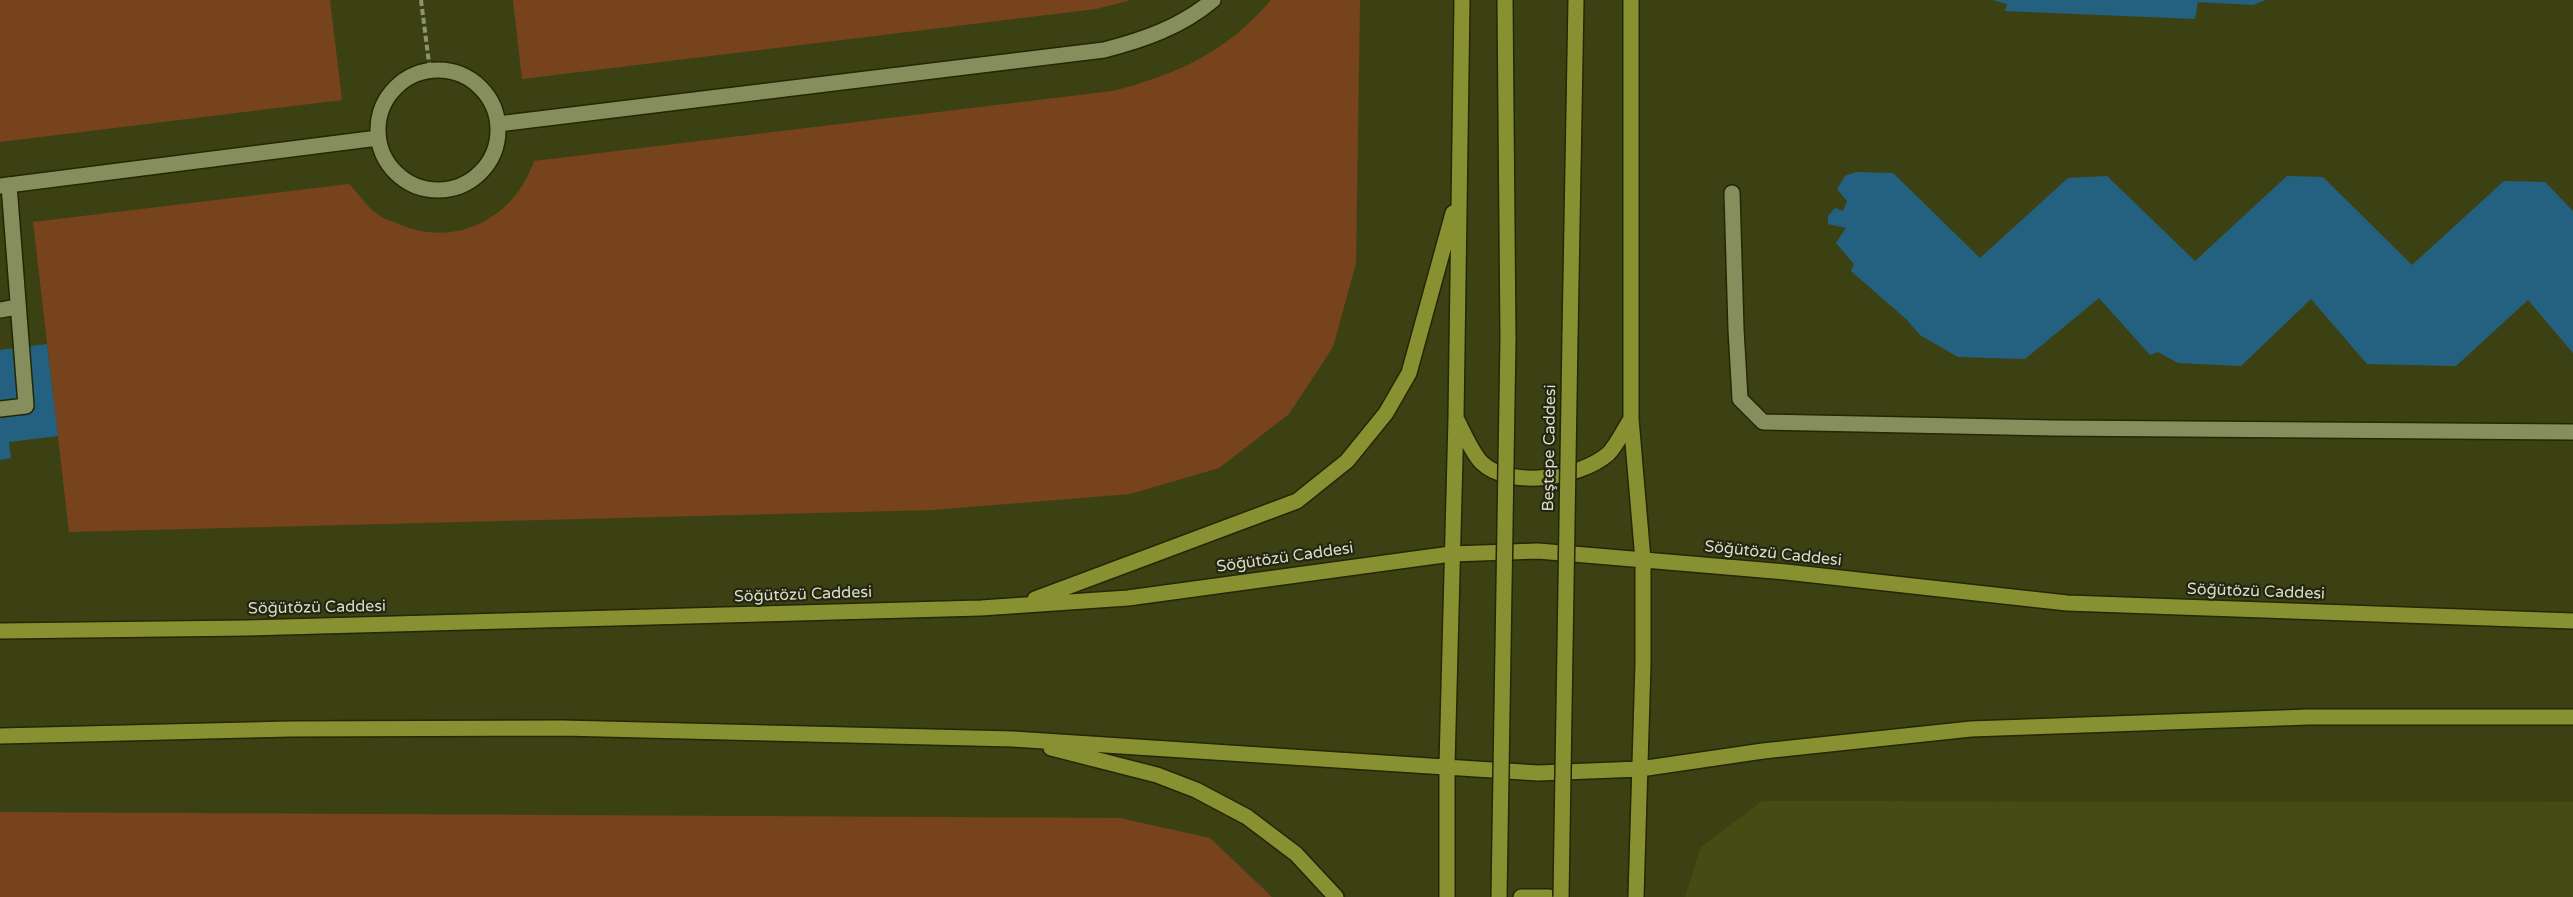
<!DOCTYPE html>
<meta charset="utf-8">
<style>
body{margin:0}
canvas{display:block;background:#3c4113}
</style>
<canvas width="2573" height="897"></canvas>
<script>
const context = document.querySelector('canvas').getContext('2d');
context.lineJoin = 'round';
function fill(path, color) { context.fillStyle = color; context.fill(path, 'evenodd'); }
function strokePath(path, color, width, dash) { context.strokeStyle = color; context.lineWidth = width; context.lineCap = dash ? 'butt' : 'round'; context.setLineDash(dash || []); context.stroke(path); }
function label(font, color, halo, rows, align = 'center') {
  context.font = font + ' "Varela Round",sans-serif'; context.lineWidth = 4.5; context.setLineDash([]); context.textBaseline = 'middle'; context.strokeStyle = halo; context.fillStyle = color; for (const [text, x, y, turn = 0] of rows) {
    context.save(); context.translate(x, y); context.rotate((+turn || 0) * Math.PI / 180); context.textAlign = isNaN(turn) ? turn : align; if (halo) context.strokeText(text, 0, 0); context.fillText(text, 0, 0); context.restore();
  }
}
fill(new Path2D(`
 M 1762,801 L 2573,802 L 2573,897 L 1685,897 L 1701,847 Z`), '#454b12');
fill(new Path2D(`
 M 0,0 L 330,0 L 342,100 L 0,142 Z
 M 513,0 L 1131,0 L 1096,9 L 522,79 Z
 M 1271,0 L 1360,0 L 1356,263 L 1333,347 L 1289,414 L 1219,468 L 1130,494 L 933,510 L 69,532 L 33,222 L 349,184 C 358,193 367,207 377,214 C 382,218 389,220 394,222 C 451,250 514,221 534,161 L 1112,91 C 1176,75 1227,52 1271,0 Z
 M 0,812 L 1120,818 L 1210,838 L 1272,897 L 0,897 Z`), '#76431c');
fill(new Path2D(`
 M 1993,0 L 2266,0 L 2253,5 L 2198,2 L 2195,19 L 2005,11 L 2007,4 Z
 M 1856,172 L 1893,173 L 1980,258 L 2068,178 L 2107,176 L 2195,261 L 2287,176 L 2323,177 L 2412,265 L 2504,181 L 2545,182 L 2573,211 L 2573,353 L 2528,300 L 2456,366 L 2367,364 L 2311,299 L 2241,366 L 2178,363 L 2158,352 L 2150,355 L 2099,298 L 2025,359 L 1958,357 L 1920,335 L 1906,319 L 1851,271 L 1854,264 L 1836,243 L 1846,228 L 1828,224 L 1828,216 L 1835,208 L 1843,211 L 1847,201 L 1837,189 L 1845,176 Z
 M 47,344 L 58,436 L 9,442 L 11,458 L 0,460 L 0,350 Z`), '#246181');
const service = new Path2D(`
 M378 130a60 60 0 1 1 120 0a60 60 0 1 1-120 0Z
 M 498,124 L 1104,50 C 1143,40 1181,27 1213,0
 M 0,186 L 378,138
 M 1732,193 L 1736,329 L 1740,399 L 1763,422 L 2053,428 L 2573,432`);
const pedestrian = new Path2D(`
 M 0,310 L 17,307
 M 0,409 L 26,406 L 9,185`);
const primary = new Path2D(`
 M 1505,0 L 1508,339
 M 1631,0 L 1631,419 L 1643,560 L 1643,664 L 1636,897
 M 1570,336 L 1576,0
 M 1456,418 C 1463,431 1471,451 1481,462 C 1509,490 1580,478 1608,454 C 1617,445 1624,429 1631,419
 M 1035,599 L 1297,501 L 1347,461 L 1386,413 L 1409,373 L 1453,213
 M 0,631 L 247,628 L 981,608 L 1128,598 L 1451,554 L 1538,551 L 1786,572 L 2067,603 L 2573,621
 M 0,736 L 290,729 L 562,728 L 1013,739 L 1538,773 L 1640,769 L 1763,751 L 1971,729 L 2309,717 L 2573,717
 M 1051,748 L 1157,775 L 1196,790 L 1247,817 L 1296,854 L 1336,897
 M 1447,897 L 1447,765 L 1456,418 L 1462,0
 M 1521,897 L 1549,897`);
strokePath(service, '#232704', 18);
strokePath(pedestrian, '#232704', 18);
strokePath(primary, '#232704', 18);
strokePath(new Path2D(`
 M 421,0 L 430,71`), '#8e9370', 4, [6, 3]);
strokePath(service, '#878e5e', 15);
strokePath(pedestrian, '#878e5e', 15);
strokePath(primary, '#889132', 15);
const primaryBridge = new Path2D(`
 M 1499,897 L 1508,339
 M 1561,897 L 1570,336`);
strokePath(primaryBridge, '#232704', 18, []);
strokePath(primaryBridge, '#889132', 15);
label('16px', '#dadfc6', '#242613', [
 ["Beştepe Caddesi",1550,448,-89],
 ["Söğütözü Caddesi",1773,554,6],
 ["Söğütözü Caddesi",1285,558,-8],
 ["Söğütözü Caddesi",2256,592,2],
 ["Söğütözü Caddesi",803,595,-2],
 ["Söğütözü Caddesi",317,608,-1]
]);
</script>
